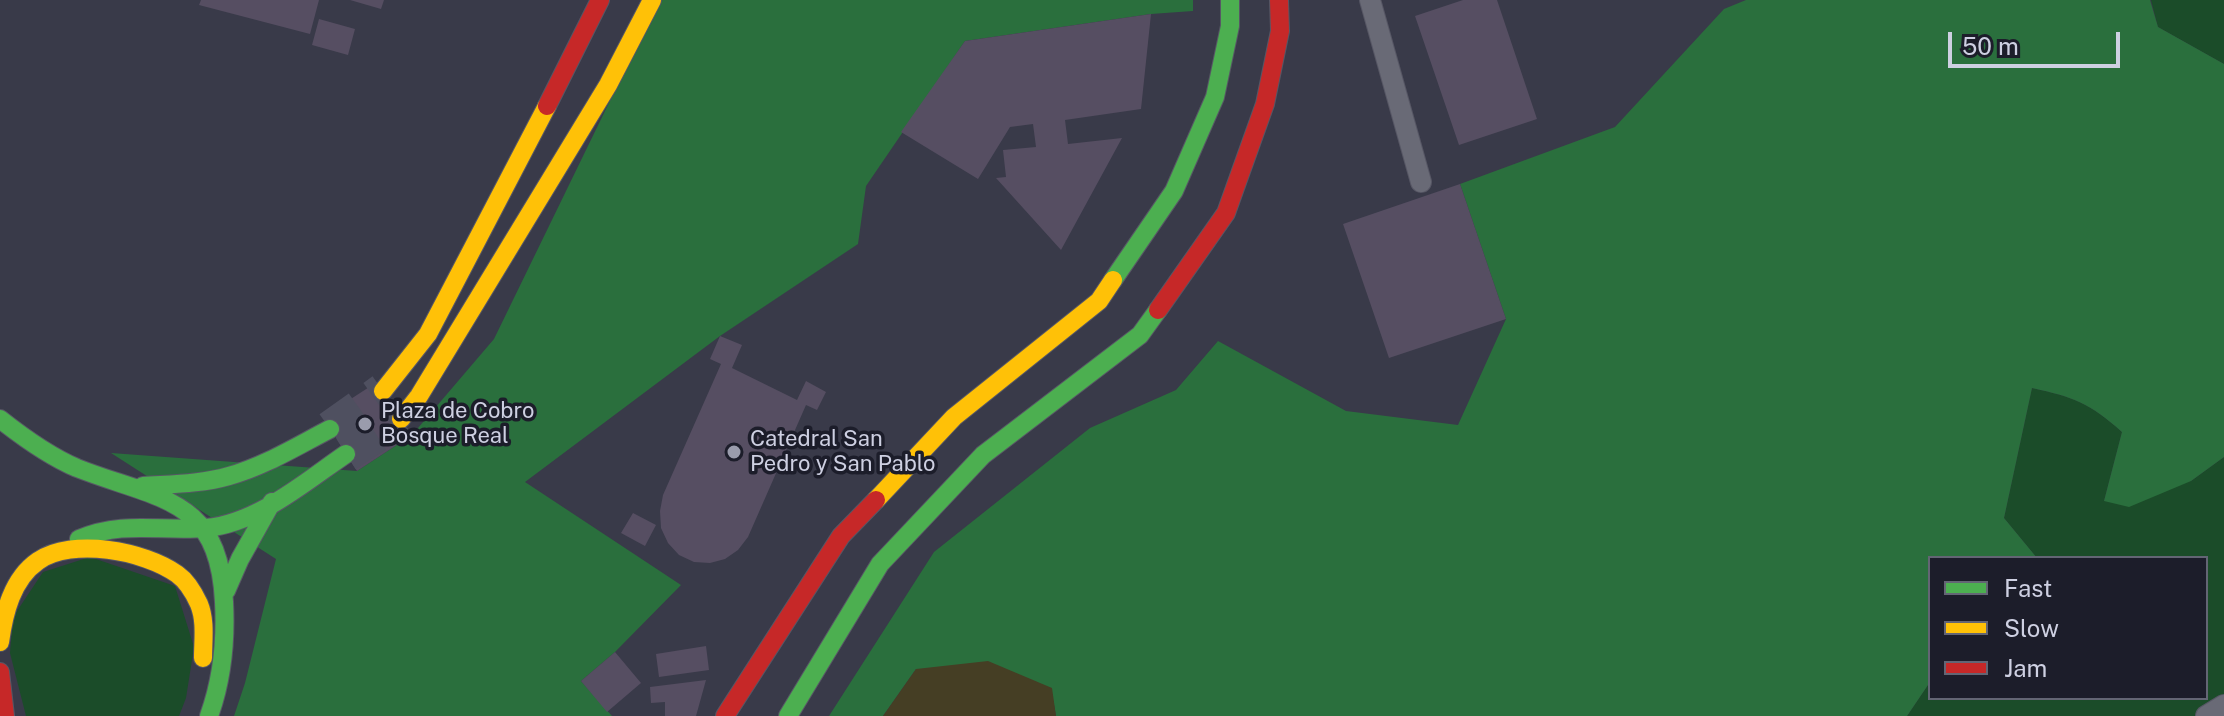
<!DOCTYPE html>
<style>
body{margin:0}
#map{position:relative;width:2224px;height:716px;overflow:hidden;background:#393a49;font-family:"Public Sans",sans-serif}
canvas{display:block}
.legend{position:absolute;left:1928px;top:556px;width:280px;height:144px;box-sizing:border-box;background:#1c1d2a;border:2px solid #636574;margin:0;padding:10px 14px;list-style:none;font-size:24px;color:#ced0e2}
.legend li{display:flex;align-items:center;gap:16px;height:40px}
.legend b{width:40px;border:2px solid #636574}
.scale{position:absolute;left:1948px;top:32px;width:172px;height:36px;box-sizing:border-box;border:4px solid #ced0e2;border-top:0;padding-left:10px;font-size:24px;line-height:28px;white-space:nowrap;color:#ced0e2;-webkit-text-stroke:6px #1c1d2a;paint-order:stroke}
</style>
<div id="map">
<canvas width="2224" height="716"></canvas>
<ul class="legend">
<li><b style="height:10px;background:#4caf50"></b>Fast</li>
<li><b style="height:10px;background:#ffc107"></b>Slow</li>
<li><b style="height:10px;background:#c62828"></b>Jam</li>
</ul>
<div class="scale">50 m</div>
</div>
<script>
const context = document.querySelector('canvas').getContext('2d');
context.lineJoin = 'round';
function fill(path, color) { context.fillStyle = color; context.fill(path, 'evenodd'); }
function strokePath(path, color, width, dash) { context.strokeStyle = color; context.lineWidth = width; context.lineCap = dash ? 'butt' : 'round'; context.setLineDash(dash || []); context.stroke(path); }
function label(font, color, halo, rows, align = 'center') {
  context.font = font + ' "Public Sans",sans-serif'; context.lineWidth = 7; context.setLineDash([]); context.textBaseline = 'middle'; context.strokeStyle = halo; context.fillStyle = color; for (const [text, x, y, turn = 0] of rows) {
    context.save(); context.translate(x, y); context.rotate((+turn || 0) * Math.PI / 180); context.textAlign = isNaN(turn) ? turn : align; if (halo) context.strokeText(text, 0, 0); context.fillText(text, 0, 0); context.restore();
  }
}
fill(new Path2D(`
 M 2151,0 L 2224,0 L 2224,64 L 2158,27 Z
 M 2032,388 C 2073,397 2090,403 2122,432 L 2104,501 L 2191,481 L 2224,457 L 2224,716 L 1907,716 L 1930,682 L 1930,698 L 2206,698 L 2206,558 L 2037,558 L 2004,518 Z
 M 90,557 L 175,586 L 194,647 L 186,698 L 179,716 L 26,716 L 10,653 L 13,617 L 43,572 Z`), '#1b4c29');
fill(new Path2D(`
 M 659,0 L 1193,0 L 1193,11 L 1151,14 L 965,41 L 866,186 L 858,244 L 720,336 L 525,482 L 681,585 L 615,652 L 581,681 L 612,716 L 234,716 L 245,683 L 276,559 L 111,453 L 357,471 L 412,435 L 494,339 Z
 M 1746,0 L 2150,0 L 2158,27 L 2224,64 L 2224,457 L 2191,481 L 2129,507 L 2104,501 L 2122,432 C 2090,403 2073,397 2032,388 L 2004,518 L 2037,558 L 1930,558 L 1930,682 L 1907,716 L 1056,716 L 1051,688 L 916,669 L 883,716 L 829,716 L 934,552 L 1090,428 L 1176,390 L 1218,341 L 1346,411 L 1458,425 L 1506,319 L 1460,184 L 1615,127 L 1724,9 Z`), '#2a6f3d');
fill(new Path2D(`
 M 988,661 L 1052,688 L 1056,716 L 883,716 L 916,669 Z`), '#453e24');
fill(new Path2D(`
 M 201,0 L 319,0 L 310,34 L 199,5 Z
 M 350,0 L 384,0 L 381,9 Z
 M 1463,0 L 1497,0 L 1537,119 L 1459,145 L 1415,16 Z
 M 1151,14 L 1141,109 L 1065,120 L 1068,144 L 1122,138 L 1061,250 L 996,178 L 1006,177 L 1003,150 L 1036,147 L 1033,124 L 1010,127 L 978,179 L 901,132 L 965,41 Z
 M 319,19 L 355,29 L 348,55 L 312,45 Z
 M 1460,184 L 1506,319 L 1389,358 L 1343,224 Z
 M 720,336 L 742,345 L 732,368 L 797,400 L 806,381 L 826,392 L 817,410 L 806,405 L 748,537 L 738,550 L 725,559 L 710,563 L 694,562 L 679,555 L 668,543 L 661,528 L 660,511 L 663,495 L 721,364 L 710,359 Z
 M 377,382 L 412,435 L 357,471 L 323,417 Z
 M 633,513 L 656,525 L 645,546 L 621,533 Z
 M 706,646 L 709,670 L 659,677 L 656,654 Z
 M 615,652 L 641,683 L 607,712 L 581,681 Z
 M 706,680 L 696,716 L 665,716 L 665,702 L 651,703 L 650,687 Z`), '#564e62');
strokePath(new Path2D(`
 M 330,429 L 383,391
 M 346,454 L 401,419`), '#4f5060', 36, [36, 18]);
const street = new Path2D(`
 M 1370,0 L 1421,182
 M 2206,716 L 2224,705`);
const fast = new Path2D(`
 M 1113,280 L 1174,191 L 1215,97 L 1230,26 L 1230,0
 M 0,419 C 24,438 49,456 77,468 C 158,500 219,496 224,602 C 226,640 222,680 209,716
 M 143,486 C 172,484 201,484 229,476 C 265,466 297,446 330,429
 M 79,539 C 124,520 160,532 206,528 C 258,523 305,482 346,454
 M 226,591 L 240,559 L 272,502
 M 788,716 L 880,564 L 983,455 L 1140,335 L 1158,310`);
const slow = new Path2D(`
 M 383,391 L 428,334 L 547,106
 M 401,419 L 419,396 L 608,85 L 652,0
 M 876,500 L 954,417 L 1099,301 L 1113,280
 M 0,642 C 4,613 12,579 38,561 C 72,537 145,551 177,574 C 187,581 194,593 199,604 C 206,621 203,640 203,658`);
const jam = new Path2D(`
 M 547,106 L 600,0
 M 1158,310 L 1226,213 L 1265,104 L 1280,31 L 1279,0
 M 0,672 L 5,716
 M 725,716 L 841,536 L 876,500`);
strokePath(street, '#575765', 22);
strokePath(fast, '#575765', 20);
strokePath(slow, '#575765', 20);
strokePath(jam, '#575765', 20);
strokePath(street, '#696a76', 20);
strokePath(fast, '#4caf50', 18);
strokePath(slow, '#ffc107', 18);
strokePath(jam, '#c62828', 18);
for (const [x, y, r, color] of [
 [365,424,8,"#9a9cac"],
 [734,452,8,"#9a9cac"]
]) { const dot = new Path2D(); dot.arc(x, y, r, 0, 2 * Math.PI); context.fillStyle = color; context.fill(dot); strokePath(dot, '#1c1d2a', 3); }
label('22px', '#ced0e2', '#1c1d2a', [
 ["Plaza de Cobro",381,411],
 ["Bosque Real",381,436],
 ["Catedral San",750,439],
 ["Pedro y San Pablo",750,464]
], 'left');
</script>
